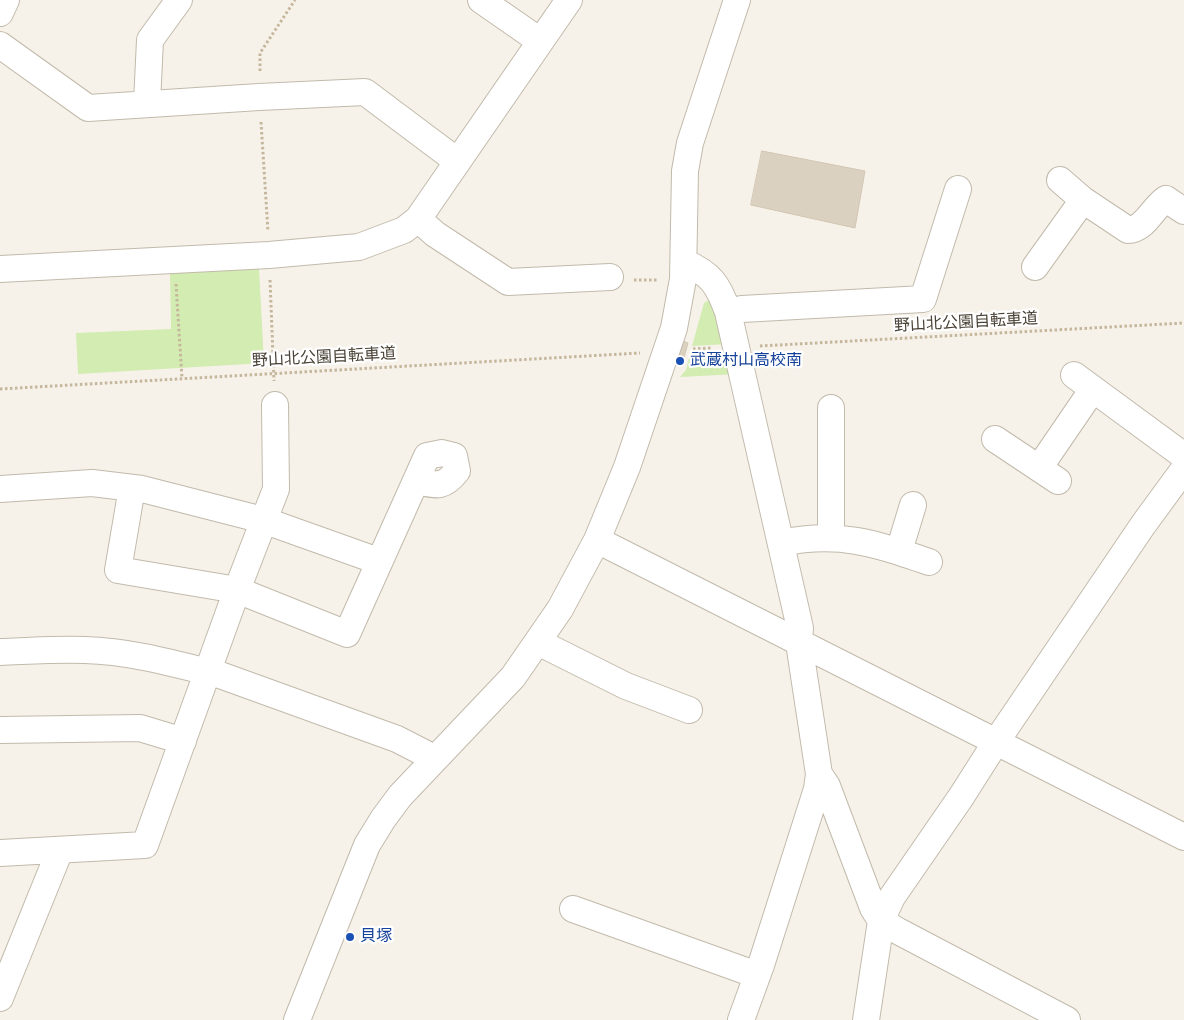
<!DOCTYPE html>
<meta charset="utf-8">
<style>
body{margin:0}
canvas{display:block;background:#f6f2ea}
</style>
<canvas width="1184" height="1020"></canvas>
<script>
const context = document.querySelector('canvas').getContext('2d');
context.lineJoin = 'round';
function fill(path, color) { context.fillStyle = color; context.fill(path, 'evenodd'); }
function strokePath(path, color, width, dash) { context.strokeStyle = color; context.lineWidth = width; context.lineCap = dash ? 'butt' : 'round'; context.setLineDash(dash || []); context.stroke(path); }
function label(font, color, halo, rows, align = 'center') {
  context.font = font + ' "Sofia Sans Condensed","Noto Sans JP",sans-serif'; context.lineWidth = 4.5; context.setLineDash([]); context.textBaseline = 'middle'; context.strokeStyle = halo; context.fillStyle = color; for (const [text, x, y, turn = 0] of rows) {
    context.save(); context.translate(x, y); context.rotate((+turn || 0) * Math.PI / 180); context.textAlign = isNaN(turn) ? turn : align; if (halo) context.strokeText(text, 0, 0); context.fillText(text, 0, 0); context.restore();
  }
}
fill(new Path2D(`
 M 259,269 L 264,363 L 78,374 L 76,333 L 171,329 L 170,272 Z
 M 709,300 L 729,344 L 692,346 L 704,303 Z
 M 733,353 L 738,374 L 680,377 L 686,370 L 690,354 Z`), '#d2ecb1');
const building = new Path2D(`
 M 762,151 L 865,171 L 855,228 L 751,205 Z
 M 683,341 L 688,343 L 682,365 L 677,364 Z`);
fill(building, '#dbd1c1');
strokePath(building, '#d3c6b1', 1);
const minor = new Path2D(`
 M 481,0 L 540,41
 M 0,13 L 6,0
 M 0,45 L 88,108 L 259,97 L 365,92 L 457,161
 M 147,103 L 150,40 L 179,0
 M 1060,180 L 1083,200 L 1128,230 C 1145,230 1153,207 1166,199 L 1184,211
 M 418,219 L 435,234 L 508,282 L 610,277
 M 684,262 C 711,274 718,284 728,312 L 800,628 L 799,643 L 819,774 L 817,789 L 761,965 L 741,1020
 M 1035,267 L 1083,200
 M 0,269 L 269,255 L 359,247 L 404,230 L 418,219 L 569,0
 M 728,312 L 742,309 L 923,299 L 958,189
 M 1074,375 L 1184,456
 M 995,439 L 1058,481
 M 1039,468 L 1093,389
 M 132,488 L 118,570 L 237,590 L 347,634 L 427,456 L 442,453 L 454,456 L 457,471 C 443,489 435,485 416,481
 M 0,489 L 92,483 L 142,489 L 263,520 L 378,561
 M 831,537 L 831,408
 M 597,540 L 1184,837
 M 781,543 C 839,531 874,543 929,562
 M 899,551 L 913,505
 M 538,642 L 626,686 L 689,710
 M 0,652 C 28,651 56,649 85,650 C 130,651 176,664 220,675 L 397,739 L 434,758
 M 0,730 L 140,728 L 183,741
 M 819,774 L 827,786 L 873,908 L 881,921 L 898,931 L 1067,1020
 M 0,853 L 145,845 L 237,590 L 276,489 L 275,405
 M 573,909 L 757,975
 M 0,998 L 60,850
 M 297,1020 L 367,845 L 383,819 L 400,796 L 513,677 L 560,609 L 597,540 L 627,467 L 674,328 L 683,279 L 685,171 L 690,143 L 737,0
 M 866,1020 L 881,921 L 892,897 L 961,797 L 996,742 L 1143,525 L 1184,469`);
strokePath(minor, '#c2baab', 28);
strokePath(new Path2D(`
 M 260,71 L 260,53 L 295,0
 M 261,122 L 268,231
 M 270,280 L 274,381
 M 634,280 L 658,280
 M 176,284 L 182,378
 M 760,346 L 1184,323
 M 693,349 L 712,348
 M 0,389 L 640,353`), '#c5b69c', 3, [2.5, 2.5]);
strokePath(minor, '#fff', 26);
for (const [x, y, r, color] of [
 [680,361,5,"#1a4fb4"],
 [350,937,5,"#1a4fb4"]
]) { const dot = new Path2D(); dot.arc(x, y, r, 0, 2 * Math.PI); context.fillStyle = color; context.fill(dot); strokePath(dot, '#fff', 2); }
label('16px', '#4a4337', '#fff', [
 ["野山北公園自転車道",966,323,-3],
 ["野山北公園自転車道",324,358,-3]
]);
label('16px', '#164399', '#fff', [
 ["武蔵村山高校南",690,361],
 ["貝塚",360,937]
], 'left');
</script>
